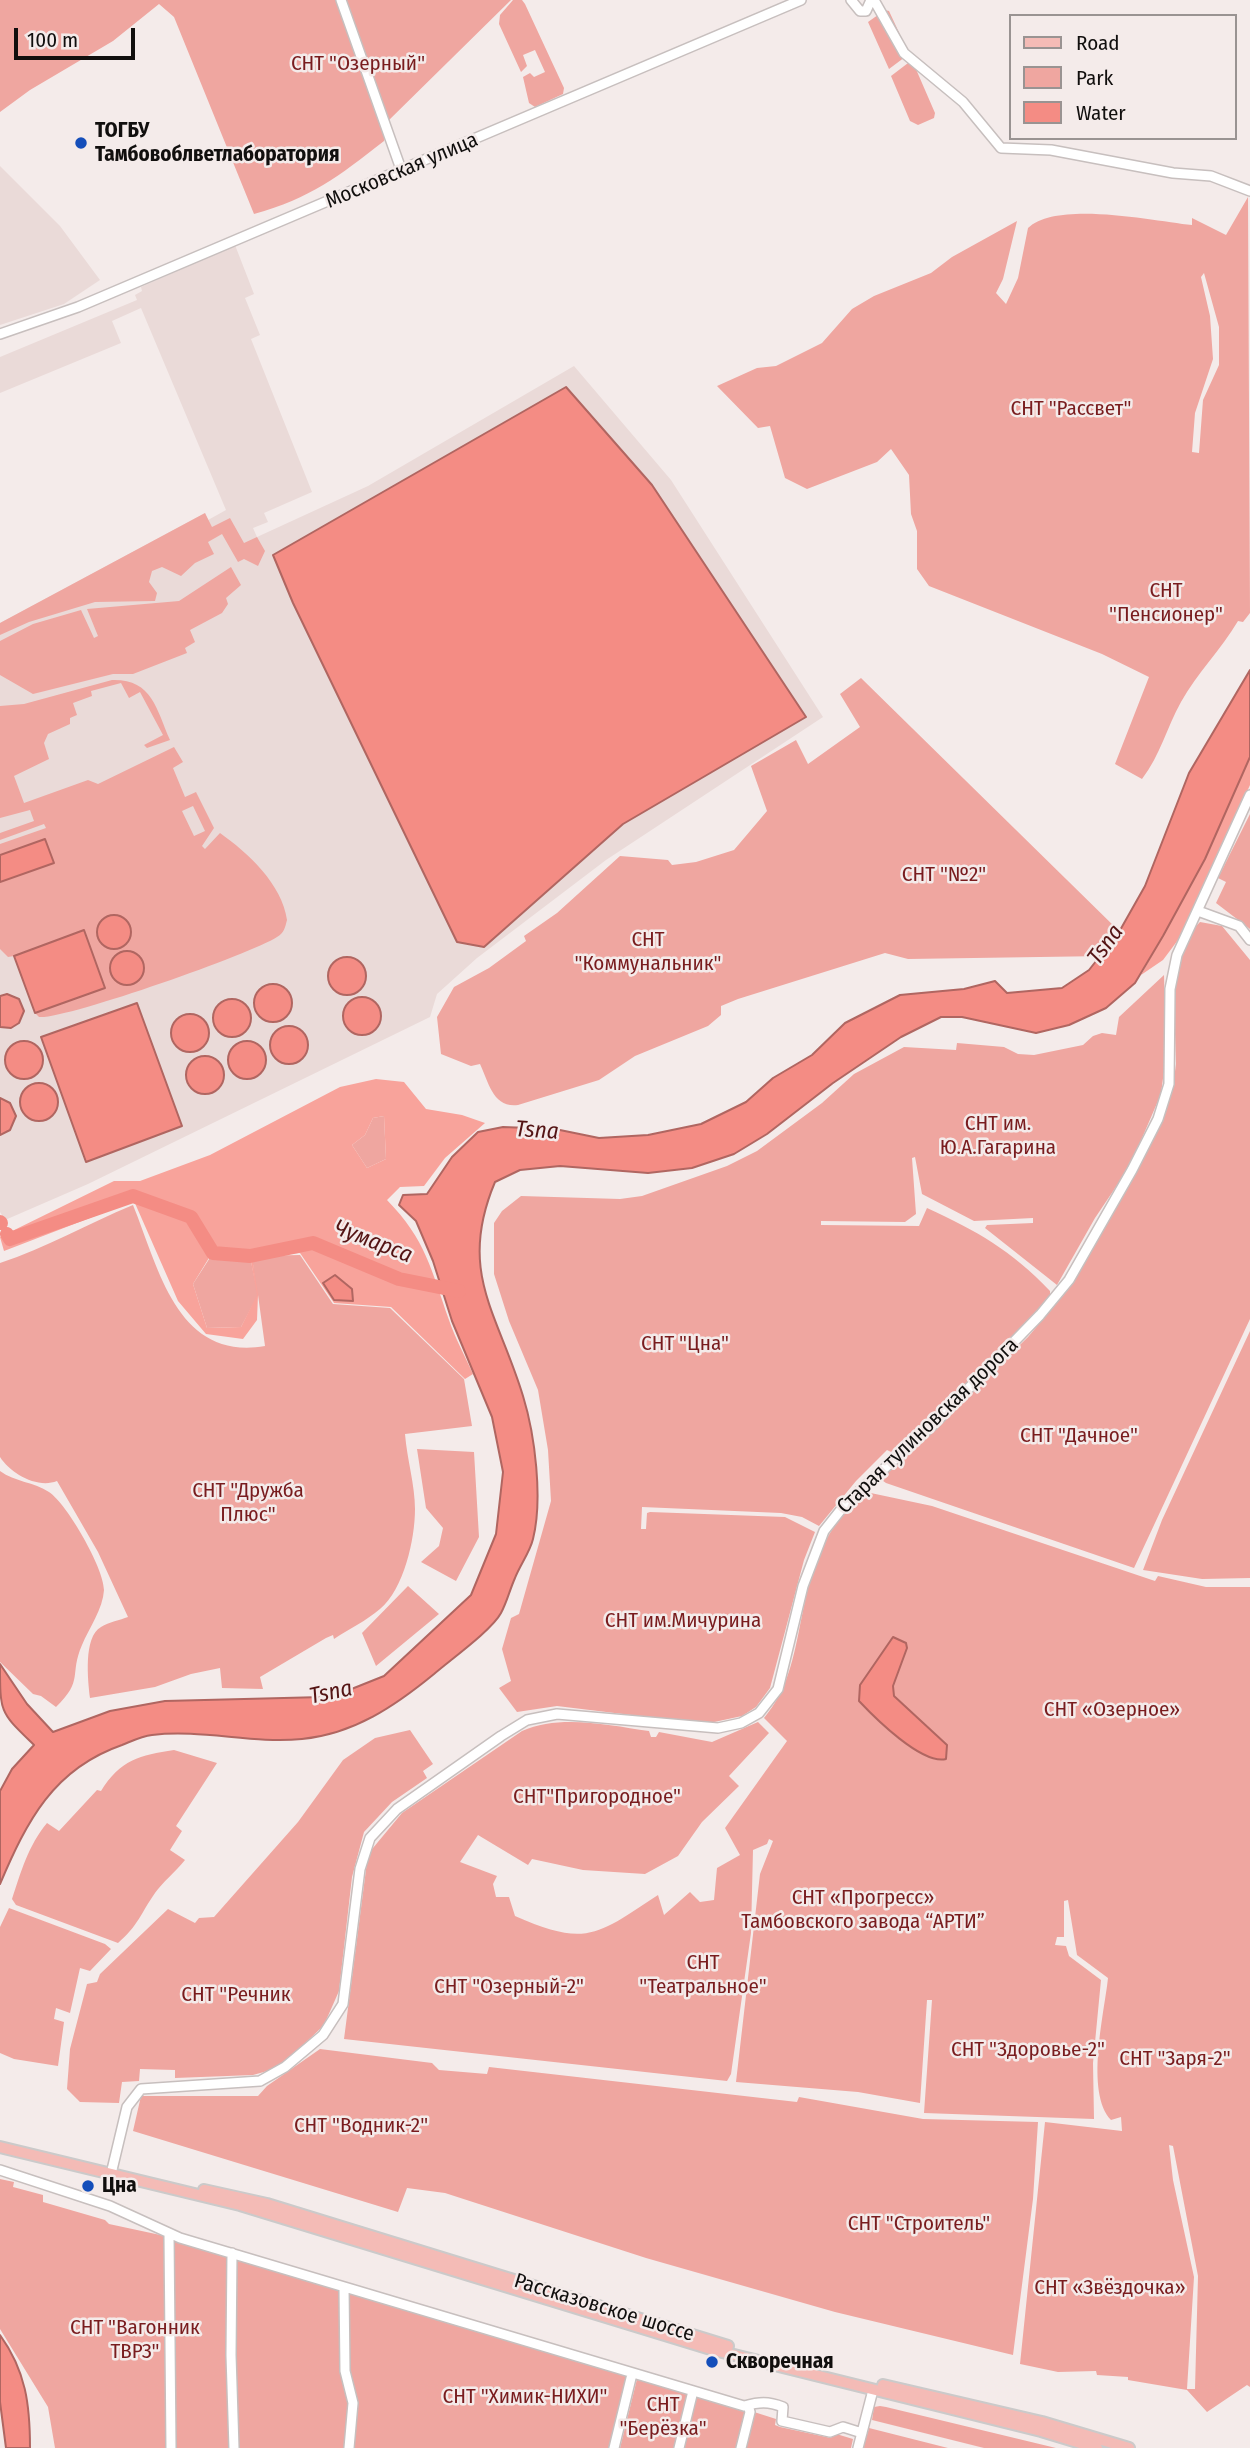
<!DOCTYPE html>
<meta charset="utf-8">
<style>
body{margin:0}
#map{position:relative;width:1250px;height:2448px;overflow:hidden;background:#f4ebea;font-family:"Fira Sans Condensed",sans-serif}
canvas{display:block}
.legend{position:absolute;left:1009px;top:14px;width:228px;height:126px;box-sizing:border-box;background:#f4ebea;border:2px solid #999392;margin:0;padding:9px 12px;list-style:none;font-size:21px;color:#110f0e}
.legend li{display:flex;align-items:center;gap:14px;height:35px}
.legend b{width:35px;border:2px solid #999392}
.scale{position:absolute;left:14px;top:28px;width:121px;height:32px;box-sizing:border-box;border:4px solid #110f0e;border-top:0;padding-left:9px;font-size:21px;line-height:24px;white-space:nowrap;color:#110f0e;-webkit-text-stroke:5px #f4ebea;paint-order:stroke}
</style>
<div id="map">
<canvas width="1250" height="2448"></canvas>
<ul class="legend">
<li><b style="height:9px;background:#f4bbb6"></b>Road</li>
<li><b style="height:19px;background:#efa6a0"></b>Park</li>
<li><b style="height:19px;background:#f48c84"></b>Water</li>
</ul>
<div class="scale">100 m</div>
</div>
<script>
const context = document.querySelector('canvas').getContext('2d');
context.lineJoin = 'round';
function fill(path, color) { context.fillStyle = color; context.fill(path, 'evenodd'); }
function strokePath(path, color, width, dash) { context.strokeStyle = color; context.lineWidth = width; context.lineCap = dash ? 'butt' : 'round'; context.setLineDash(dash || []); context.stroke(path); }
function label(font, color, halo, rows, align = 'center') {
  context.font = font + ' "Fira Sans Condensed",sans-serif'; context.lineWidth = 5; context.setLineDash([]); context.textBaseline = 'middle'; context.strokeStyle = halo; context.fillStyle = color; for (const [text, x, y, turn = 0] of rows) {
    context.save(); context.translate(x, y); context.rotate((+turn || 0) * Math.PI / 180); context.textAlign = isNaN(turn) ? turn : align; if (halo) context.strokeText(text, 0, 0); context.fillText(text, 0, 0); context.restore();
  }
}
fill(new Path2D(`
 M 0,166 L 60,226 L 100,280 L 64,304 L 0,325 Z
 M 235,245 L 254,294 L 245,298 L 260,335 L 251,339 L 312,492 L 264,513 L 268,522 L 253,528 L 257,537 L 368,486 L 574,366 L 671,480 L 823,717 L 606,860 L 477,958 L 437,994 L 430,1017 L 88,1184 L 5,1220 L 0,1212 L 0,623 L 205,513 L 208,520 L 226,510 L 141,308 L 112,321 L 121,343 L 0,393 L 0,357 L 137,300 L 135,295 L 142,291 L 141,287 Z`), '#eadad8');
fill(new Path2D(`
 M 0,0 L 511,0 L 386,123 L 384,141 C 338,177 311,198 254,214 L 174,17 L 159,4 L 113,41 L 30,90 L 0,112 Z
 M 513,0 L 522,0 L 525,4 L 564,88 L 563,94 L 535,107 L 529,103 L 523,77 L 530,73 L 534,77 L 545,72 L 535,50 L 523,55 L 527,66 L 521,72 L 499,24 L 500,15 Z
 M 885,10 L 889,11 L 909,54 L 889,69 L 868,22 Z
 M 912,60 L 935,113 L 934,118 L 918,125 L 910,121 L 891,76 Z
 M 1248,197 L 1250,613 L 1243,622 L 1238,621 C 1221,650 1197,673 1181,702 C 1167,727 1160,756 1142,779 L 1115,764 L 1149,677 L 1102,654 L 929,586 L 917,569 L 917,531 L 911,514 L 909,475 L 891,449 L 877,462 L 807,489 L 785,478 L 770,426 L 758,428 L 717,386 L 757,368 L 776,366 L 822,343 L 852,309 L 874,296 L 931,273 L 952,257 L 1017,221 L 1003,279 L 996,293 L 1006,304 L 1018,278 L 1028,228 C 1057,200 1154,221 1192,225 L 1192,218 L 1226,235 ZM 1204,273 L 1219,327 L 1219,365 L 1203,400 L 1199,453 L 1192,452 L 1195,413 L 1213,359 L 1210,316 L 1201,277 Z
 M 205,513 L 212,527 L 230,518 L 244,543 L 257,537 L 265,551 L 258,566 L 244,559 L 238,562 L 222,534 L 208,542 L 214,554 L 195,563 L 181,576 L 162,567 L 152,571 L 149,582 L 157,593 L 155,601 L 95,602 L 29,622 L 0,635 L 0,623 Z
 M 231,567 L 241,585 L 226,598 L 228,604 L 222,613 L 190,630 L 195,642 L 185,648 L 187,653 L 133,674 L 113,674 L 33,694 L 0,675 L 0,641 L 33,624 L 81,610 L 94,638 L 98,636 L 87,609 L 179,601 Z
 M 861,678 L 1118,930 L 1105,956 L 908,959 L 885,953 L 738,999 L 721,1006 L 721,1015 L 708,1026 L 635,1056 L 599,1080 L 518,1105 C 493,1108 489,1083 480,1064 L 471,1066 L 441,1054 L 437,1017 L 454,987 L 489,968 L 526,941 L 524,936 L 557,913 L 620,856 L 668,860 L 672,865 L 696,862 L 734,850 L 767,811 L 751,766 L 796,740 L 808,764 L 860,727 L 840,694 Z
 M 112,680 C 152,679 156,708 170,740 L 147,748 L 144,745 L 163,735 L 140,692 L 129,698 L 121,683 L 91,691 L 92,696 L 73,703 L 77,715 L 70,718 L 70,724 L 48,734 L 44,743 L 49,759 L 14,776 L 24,803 L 88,780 L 98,784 L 174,747 L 183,762 L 173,768 L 185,797 L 196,792 L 214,828 L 202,846 L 205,849 L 220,833 C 248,853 282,884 287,920 C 285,928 284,933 277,937 C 251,954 64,1020 39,1017 L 35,1013 L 105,987 L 84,930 L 14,956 L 8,957 L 0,949 L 0,882 L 54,863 L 45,839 L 0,855 L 0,844 L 46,828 L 44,824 L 0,840 L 0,833 L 34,821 L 30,810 L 0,818 L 0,706 L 24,704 ZM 193,806 L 205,831 L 194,836 L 182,811 Z
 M 1250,814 L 1250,929 L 1216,903 L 1226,882 L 1218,878 Z
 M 1200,922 L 1222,926 L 1250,960 L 1250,1319 L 1134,1568 L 886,1483 L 879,1478 L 932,1432 L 1028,1337 L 1071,1286 L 1154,1136 L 1172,1093 L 1176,1064 L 1174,1004 L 1177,967 L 1189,933 Z
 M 1164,975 L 1166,1055 L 1161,1094 L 1130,1166 L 1095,1218 L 1057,1285 L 985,1228 L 987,1225 L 1033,1223 L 1033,1218 L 974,1221 L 922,1194 L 915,1157 L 912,1158 L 916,1214 L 905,1222 L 821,1221 L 821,1225 L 919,1226 L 927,1208 C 977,1231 1011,1250 1050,1291 L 1050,1296 L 1014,1336 L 907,1443 L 904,1440 L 891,1452 L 887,1450 L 856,1481 L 819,1526 L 802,1517 L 781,1513 L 642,1507 L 641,1529 L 646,1529 L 647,1513 L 650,1512 L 785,1517 L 815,1532 L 804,1560 L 770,1688 L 756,1707 L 742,1716 L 705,1724 L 557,1706 L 517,1712 L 499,1688 L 511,1681 L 502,1649 L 511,1618 L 519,1614 L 551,1501 L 548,1450 L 538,1390 L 509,1321 L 494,1274 L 494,1223 L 502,1211 L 521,1196 L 620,1199 L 642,1196 L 727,1166 L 757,1151 L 822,1103 L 854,1074 L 904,1047 L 956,1050 L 957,1043 L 1004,1047 L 1018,1054 L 1034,1055 L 1083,1045 L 1093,1036 L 1102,1033 L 1116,1035 L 1119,1017 Z
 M 384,1116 L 386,1159 L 367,1168 L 352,1145 L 365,1135 L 373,1118 Z
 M 133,1205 C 159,1269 177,1361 265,1346 L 258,1295 L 241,1327 L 207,1328 L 193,1284 L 213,1253 L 250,1256 L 255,1281 L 252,1256 L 300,1255 L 333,1304 L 390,1308 L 464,1379 L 472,1426 L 405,1434 C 407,1459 415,1485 415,1509 C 415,1539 404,1589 380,1609 C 366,1621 349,1629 334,1639 L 333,1635 L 326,1638 L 260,1677 L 263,1689 L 222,1688 L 220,1668 L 191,1674 L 155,1687 L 90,1698 C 88,1681 83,1637 101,1627 C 109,1622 120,1620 128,1617 L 98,1552 L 57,1481 C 37,1489 10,1473 0,1457 L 0,1263 C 46,1248 87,1224 133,1205 Z
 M 1250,1331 L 1250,1578 L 1202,1579 L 1143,1570 L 1162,1520 Z
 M 417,1449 L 474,1452 L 479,1537 L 456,1581 L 421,1562 L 439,1546 L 443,1528 L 426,1508 Z
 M 0,1471 C 15,1482 34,1482 49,1492 C 67,1504 104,1568 104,1590 C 103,1609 89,1628 82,1645 C 69,1675 84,1680 56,1707 L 41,1696 L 33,1694 L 0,1662 Z
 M 866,1492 L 932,1506 L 1155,1581 L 1158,1576 L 1206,1587 L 1250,1587 L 1250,2387 L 1247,2385 L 1207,2412 L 1187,2390 L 1128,2380 L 1128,2377 L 1097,2375 L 1096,2371 L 1058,2372 L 1020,2364 L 1045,2122 L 1122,2131 L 1121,2117 L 1111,2120 C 1085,2092 1104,2015 1108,1978 L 1077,1955 L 1068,1900 L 1064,1901 L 1064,1937 L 1057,1937 L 1055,1945 L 1066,1946 L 1069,1956 L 1101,1980 L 1093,2063 L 1094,2119 L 924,2113 L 932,2000 L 927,2000 L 920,2103 L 858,2092 L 736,2082 L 760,1874 L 773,1841 L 769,1839 L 767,1844 L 753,1850 L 751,1933 L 731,2074 L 727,2081 L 344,2039 L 368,1854 L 402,1813 L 522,1731 C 560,1714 608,1725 649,1731 L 651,1737 L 656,1737 L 659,1732 L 712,1742 L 758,1722 L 769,1733 L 729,1776 L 739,1786 L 702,1822 L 678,1856 L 645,1874 L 583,1870 L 532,1859 L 528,1865 L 478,1835 L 460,1862 L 497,1876 L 493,1884 L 496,1897 L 509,1897 L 515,1916 C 586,1947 596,1936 658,1895 L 664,1915 L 690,1892 L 700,1902 L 714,1900 L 717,1868 L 740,1855 L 725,1828 L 787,1741 L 764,1718 C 811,1664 790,1581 840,1519 C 848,1509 855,1499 866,1492 ZM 1169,2145 L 1173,2146 L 1198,2276 L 1195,2389 L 1187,2389 L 1194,2277 L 1173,2180 Z
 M 408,1586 L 439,1614 L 376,1666 L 362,1633 Z
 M 410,1730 L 433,1764 L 423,1771 L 427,1778 L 392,1802 L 364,1832 L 352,1877 L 339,1991 L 324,2025 L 292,2056 L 271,2070 L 253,2075 L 175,2078 L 175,2070 L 140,2069 L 139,2081 L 122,2082 L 119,2103 L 80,2102 L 67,2089 L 70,2049 L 87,1984 L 97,1982 L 100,1974 L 168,1909 L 195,1923 L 199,1918 L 214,1917 L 298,1822 L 343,1760 L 375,1738 Z
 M 174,1750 L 217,1763 L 176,1826 L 182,1831 L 170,1850 L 185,1860 C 176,1871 162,1883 155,1893 C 141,1913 138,1926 118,1943 L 16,1905 L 12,1899 C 21,1872 28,1846 47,1823 L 59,1831 L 97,1790 L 101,1791 C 120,1760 140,1755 174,1750 Z
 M 9,1908 L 105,1944 L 111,1949 L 90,1971 L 80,1968 L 70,2013 L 56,2008 L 54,2019 L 64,2022 L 58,2066 L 14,2059 L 0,2053 L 0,1927 Z
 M 320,2049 L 432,2063 L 439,2070 L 487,2074 L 489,2067 L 797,2102 L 799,2097 L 923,2119 L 1038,2122 L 1033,2199 L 1013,2355 L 835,2312 L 646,2258 L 445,2193 L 407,2188 L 398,2212 L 133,2131 L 141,2096 L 258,2096 L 267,2086 Z
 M 0,2179 L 14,2182 L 13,2187 L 43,2195 L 43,2202 L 105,2220 L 109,2224 L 165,2236 L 477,2331 L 479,2328 L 627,2375 L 610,2448 L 55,2448 L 48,2407 L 0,2329 Z
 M 637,2379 L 746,2410 L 737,2448 L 620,2448 Z
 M 880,2406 L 886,2407 L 1056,2448 L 984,2448 L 872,2420 L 874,2407 Z
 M 751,2411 L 776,2419 L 775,2425 L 780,2427 L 831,2438 L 833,2433 L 853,2439 L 851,2448 L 743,2448 Z
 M 869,2428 L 948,2448 L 863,2448 Z`), '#efa6a0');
fill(new Path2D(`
 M 1250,757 L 1250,785 L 1181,936 L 1163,960 L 1141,975 L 1205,859 Z
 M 376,1079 L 404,1082 L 426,1109 L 462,1115 L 485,1123 L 445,1158 L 424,1186 L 400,1187 L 387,1200 C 426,1240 431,1269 449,1320 C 455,1338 465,1356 473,1374 L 465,1379 L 391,1307 L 334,1303 L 300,1253 L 252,1256 L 258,1295 L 257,1320 L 243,1339 L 206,1334 L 178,1301 L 134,1201 L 4,1251 L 0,1237 L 114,1181 L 140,1181 L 210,1155 L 340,1087 ZM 384,1116 L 386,1159 L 367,1168 L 352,1145 L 365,1135 L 373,1118 ZM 212,1253 L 250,1256 L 257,1295 L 241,1327 L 207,1328 L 193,1284 Z`), '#f8a39b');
const water = new Path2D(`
 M 566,387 L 652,485 L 806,717 L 623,824 L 484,947 L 457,942 L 293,603 L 273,555 Z
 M 1250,670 L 1250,757 L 1205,859 L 1163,936 L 1135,983 L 1106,1008 L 1069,1025 L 1036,1033 L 962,1017 L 941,1017 L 901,1037 L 833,1083 L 767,1134 L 734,1154 L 692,1168 L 648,1173 L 560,1166 L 520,1170 L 495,1182 C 457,1272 498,1313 523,1396 C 535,1435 543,1499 533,1539 C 530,1552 520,1565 515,1578 C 510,1589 507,1602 501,1613 C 492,1630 450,1660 434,1674 C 395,1706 354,1734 302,1739 C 252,1744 202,1729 152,1735 C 142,1736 132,1741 122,1745 C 53,1769 27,1821 0,1884 L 0,1791 L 12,1769 L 34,1745 C 0,1712 0,1714 0,1664 L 27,1704 L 53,1732 L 110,1711 L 165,1701 L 323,1697 L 349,1690 L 384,1676 L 471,1595 L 496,1534 L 503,1472 L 492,1417 L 452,1321 L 433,1261 L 416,1221 L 399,1205 L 403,1195 L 427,1194 L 452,1157 L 478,1132 L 503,1127 L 555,1129 L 599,1138 L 648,1135 L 701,1124 L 746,1102 L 773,1078 L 812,1055 L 845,1023 L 900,995 L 964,989 L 995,981 L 1007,993 L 1062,988 L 1089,970 L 1119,932 L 1145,886 L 1189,773 Z
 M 45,839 L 54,863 L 0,882 L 0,855 Z
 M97 932a17 17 0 1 1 34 0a17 17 0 1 1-34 0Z
 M 84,930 L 105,988 L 35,1013 L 14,956 Z
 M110 968a17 17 0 1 1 34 0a17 17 0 1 1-34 0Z
 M328 976a19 19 0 1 1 38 0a19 19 0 1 1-38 0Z
 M254 1003a19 19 0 1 1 38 0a19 19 0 1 1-38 0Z
 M 7,994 L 19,999 L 24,1011 L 19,1023 L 11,1028 L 0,1027 L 0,996 Z
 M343 1016a19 19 0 1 1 38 0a19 19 0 1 1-38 0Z
 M213 1018a19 19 0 1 1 38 0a19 19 0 1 1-38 0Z
 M 137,1003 L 182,1126 L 86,1162 L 41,1037 Z
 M171 1033a19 19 0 1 1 38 0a19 19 0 1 1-38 0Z
 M270 1045a19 19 0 1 1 38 0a19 19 0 1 1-38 0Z
 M228 1060a19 19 0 1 1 38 0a19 19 0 1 1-38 0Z
 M5 1060a19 19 0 1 1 38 0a19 19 0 1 1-38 0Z
 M186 1075a19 19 0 1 1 38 0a19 19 0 1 1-38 0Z
 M20 1102a19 19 0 1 1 38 0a19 19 0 1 1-38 0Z
 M 0,1098 L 10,1103 L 16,1116 L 10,1130 L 0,1135 Z
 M 335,1275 L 352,1289 L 353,1301 L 334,1300 L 323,1283 Z
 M 893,1637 L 906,1643 L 907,1648 L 893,1686 L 894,1696 L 947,1745 L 946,1759 C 922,1765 875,1718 859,1701 L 860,1685 Z
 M 0,2335 C 26,2371 30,2405 30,2448 L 6,2448 L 0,2402 Z`);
fill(water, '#f48c84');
strokePath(water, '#b06661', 2);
strokePath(new Path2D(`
 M 0,1222 L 1,1223
 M 7,1234 L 10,1239 L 133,1196 L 191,1217 L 213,1253 L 250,1256 L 313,1243 L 399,1279 L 459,1291`), '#f48c84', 14);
const minor = new Path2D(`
 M 341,0 L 402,172
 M 851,0 L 860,11 L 866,11 L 871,0
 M 874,0 L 904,53 L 963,102 L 1001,148 L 1051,150 L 1173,173 L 1211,176 L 1250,191
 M 0,334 L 78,307 L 801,0
 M 1198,911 L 1239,926 L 1250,940
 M 0,2170 L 110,2206 L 180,2238 L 744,2406 C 759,2402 768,2401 783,2407 L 782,2421 L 830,2432 L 843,2427 L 862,2433
 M 111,2174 L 127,2107 L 141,2089 L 260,2081 L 285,2067 L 323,2035 L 343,2004 L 360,1869 L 370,1838 L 397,1809 L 501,1736 L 527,1720 L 557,1714 L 718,1728 L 741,1723 L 759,1713 L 778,1689 L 803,1586 L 824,1531 L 847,1502 L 934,1424 L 1040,1315 L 1069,1280 L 1132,1170 L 1158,1119 L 1169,1084 L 1170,989 L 1177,955 L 1250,795
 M 169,2234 L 171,2448
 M 232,2253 L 231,2355 L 234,2448
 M 344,2287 L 345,2371 L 353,2403 L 349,2448
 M 614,2448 L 632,2374
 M 679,2448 L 693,2391
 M 741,2448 L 750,2412 L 748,2405
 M 858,2448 L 873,2390`);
const major = new Path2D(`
 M 0,2147 L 240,2205 L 714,2350 L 1041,2431 L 1097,2448
 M 204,2190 L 267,2204 L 728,2346
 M 883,2385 L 1042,2422 L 1129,2448`);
strokePath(minor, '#c7bfbe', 12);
strokePath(major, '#cbcaca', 14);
strokePath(minor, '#fff', 9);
strokePath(major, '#f4bbb6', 10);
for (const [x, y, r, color] of [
 [81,143,7,"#144eba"],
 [88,2186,7,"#144eba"],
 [712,2362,7,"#144eba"]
]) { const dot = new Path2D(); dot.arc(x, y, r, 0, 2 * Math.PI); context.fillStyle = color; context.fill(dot); strokePath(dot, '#f4ebea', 2.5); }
label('21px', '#791c1e', '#f4ebea', [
 ["СНТ \"Озерный\"",358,64],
 ["СНТ \"Рассвет\"",1071,409],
 ["СНТ",1166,591],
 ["\"Пенсионер\"",1166,615],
 ["СНТ \"№2\"",944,875],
 ["СНТ",648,940],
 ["\"Коммунальник\"",648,964],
 ["СНТ им.",998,1124],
 ["Ю.А.Гагарина",998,1148],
 ["СНТ \"Цна\"",685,1344],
 ["СНТ \"Дачное\"",1079,1436],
 ["СНТ \"Дружба",248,1491],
 ["Плюс\"",248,1515],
 ["СНТ им.Мичурина",683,1621],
 ["СНТ «Озерное»",1112,1710],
 ["СНТ\"Пригородное\"",597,1797],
 ["СНТ «Прогресс»",863,1898],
 ["Тамбовского завода “АРТИ”",863,1922],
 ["СНТ",703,1963],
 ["\"Театральное\"",703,1987],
 ["СНТ \"Озерный-2\"",509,1987],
 ["СНТ \"Речник",236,1995],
 ["СНТ \"Здоровье-2\"",1028,2050],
 ["СНТ \"Заря-2\"",1175,2059],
 ["СНТ \"Водник-2\"",361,2126],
 ["СНТ \"Строитель\"",919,2224],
 ["СНТ «Звёздочка»",1110,2288],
 ["СНТ \"Вагонник",135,2328],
 ["ТВРЗ\"",135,2352],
 ["СНТ \"Химик-НИХИ\"",525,2397],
 ["СНТ",663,2405],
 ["\"Берёзка\"",663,2429]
]);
label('bold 21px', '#110f0e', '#f4ebea', [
 ["ТОГБУ",95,131],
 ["Тамбовоблветлаборатория",95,155],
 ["Цна",102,2186],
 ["Скворечная",726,2362]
], 'left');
label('21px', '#110f0e', '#f4ebea', [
 ["Московская улица",402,171,-23],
 ["Старая тулиновская дорога",928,1426,-44],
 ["Рассказовское шоссе",604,2308,17]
]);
label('italic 23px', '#541414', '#f4ebea', [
 ["Tsna",1106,945,-54],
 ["Tsna",537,1131,4],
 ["Чумарса",373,1242,21],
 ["Tsna",331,1693,-12]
]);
</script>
